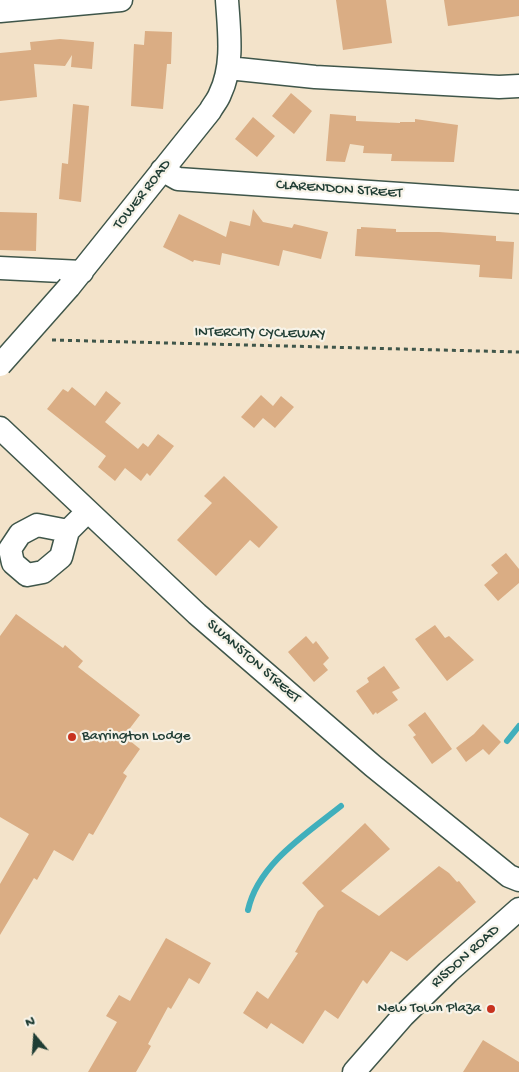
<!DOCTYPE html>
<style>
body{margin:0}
#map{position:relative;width:519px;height:1072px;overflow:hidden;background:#f3e3ca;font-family:"Gochi Hand",sans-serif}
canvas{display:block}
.north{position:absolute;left:10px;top:1012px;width:50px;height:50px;-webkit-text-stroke:4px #f7f3e8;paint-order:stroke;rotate:342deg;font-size:14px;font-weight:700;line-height:20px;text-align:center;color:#1f3d34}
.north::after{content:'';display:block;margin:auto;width:18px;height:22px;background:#1f3d34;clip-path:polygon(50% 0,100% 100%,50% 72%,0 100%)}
</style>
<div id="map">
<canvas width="519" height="1072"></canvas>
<div class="north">N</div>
</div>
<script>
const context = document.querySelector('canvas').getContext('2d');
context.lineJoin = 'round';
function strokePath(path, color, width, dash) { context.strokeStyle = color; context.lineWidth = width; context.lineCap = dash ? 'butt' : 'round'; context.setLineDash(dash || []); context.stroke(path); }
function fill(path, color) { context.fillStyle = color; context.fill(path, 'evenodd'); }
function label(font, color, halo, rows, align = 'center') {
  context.font = font + ' "Gochi Hand",sans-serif'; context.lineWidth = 4.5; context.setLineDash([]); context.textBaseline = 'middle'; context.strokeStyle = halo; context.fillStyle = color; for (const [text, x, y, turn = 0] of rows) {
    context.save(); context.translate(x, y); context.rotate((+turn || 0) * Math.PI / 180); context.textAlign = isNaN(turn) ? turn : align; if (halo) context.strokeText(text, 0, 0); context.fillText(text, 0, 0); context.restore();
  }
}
strokePath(new Path2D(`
 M 507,741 L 519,726
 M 248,910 C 258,864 306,834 341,806`), '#40afbc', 6);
fill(new Path2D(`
 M 336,0 L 386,0 L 392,43 L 343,50 Z
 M 444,0 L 519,0 L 519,16 L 448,26 Z
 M 145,31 L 172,32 L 171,64 L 167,64 L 163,109 L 131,106 L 134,44 L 144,45 Z
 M 60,39 L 94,42 L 92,69 L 71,67 L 72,55 L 65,66 L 34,64 L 37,97 L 0,101 L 0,53 L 31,50 L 30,42 Z
 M 291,93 L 312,111 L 294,134 L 272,116 Z
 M 73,104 L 89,106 L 81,202 L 59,199 L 62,163 L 68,164 Z
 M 330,114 L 356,116 L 356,121 L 400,123 L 400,122 L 415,122 L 415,119 L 458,125 L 454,162 L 391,161 L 392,154 L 363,153 L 364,146 L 350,144 L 345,162 L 326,161 Z
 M 253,117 L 275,136 L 257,157 L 235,139 Z
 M 253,209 L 263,222 L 292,228 L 294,224 L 328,232 L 321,259 L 283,250 L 279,266 L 222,253 L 220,265 L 194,260 L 193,262 L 163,247 L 179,214 L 226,237 L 230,221 L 250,226 Z
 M 0,212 L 37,213 L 36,251 L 0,250 Z
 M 361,227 L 396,229 L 396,232 L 439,232 L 496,236 L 496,241 L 514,242 L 512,279 L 479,277 L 480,265 L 355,256 L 357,229 L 361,229 Z
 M 72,387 L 95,406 L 106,391 L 121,403 L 105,422 L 138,449 L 143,443 L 148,447 L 158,434 L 174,446 L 150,476 L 147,473 L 141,481 L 125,468 L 115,481 L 98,467 L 106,456 L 47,409 L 63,389 L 68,392 Z
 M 261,395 L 273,406 L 281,396 L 294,407 L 275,428 L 263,418 L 254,428 L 241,417 Z
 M 224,476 L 278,527 L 259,548 L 250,540 L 216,576 L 177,540 L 212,503 L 204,496 Z
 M 506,553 L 519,569 L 519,583 L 498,601 L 484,585 L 498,573 L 491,565 Z
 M 16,614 L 63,648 L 65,645 L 83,661 L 78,667 L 140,715 L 124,736 L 140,749 L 123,773 L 127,776 L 93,835 L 89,833 L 73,861 L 54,850 L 37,880 L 34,878 L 0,935 L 0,884 L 29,834 L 0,817 L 0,636 Z
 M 435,625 L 445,638 L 449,636 L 474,660 L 447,681 L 415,639 Z
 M 306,636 L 313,644 L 316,641 L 329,658 L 323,664 L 328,670 L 314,682 L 288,652 Z
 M 384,666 L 400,688 L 392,692 L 398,700 L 377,714 L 376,712 L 373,715 L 356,691 L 369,682 L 367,678 Z
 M 425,712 L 452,749 L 432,764 L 413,737 L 416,735 L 408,725 Z
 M 483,724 L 501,742 L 489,755 L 483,749 L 466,762 L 456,748 L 474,734 Z
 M 365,823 L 390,849 L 341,891 L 379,916 L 439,866 L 449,873 L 457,882 L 459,881 L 476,902 L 407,961 L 391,951 L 367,984 L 363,980 L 338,1019 L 325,1010 L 303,1044 L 271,1023 L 267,1029 L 243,1013 L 257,991 L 268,999 L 298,953 L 295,952 L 318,911 L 324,906 L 302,883 Z
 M 166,938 L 211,963 L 199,984 L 189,978 L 171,1009 L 168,1007 L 148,1044 L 151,1046 L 136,1072 L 88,1072 L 117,1022 L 106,1016 L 119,995 L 130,1001 Z
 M 483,1040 L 519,1062 L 519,1072 L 463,1072 Z`), '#daad84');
const minor = new Path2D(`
 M 0,11 L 121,0
 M 228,68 L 315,77 L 499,87 L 519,86
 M 162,170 L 178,179 L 519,202
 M 0,268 L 82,272
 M 69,287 L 210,111 C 213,105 218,100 220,94 C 234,65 229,31 227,0
 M 0,428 L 197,614 L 373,766 L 509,876 L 519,880
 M 68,531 L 37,525 L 20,534 L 10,549 L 13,563 L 27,575 L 43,572 L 61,557 L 68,531 L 87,512
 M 354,1072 L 403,1016 L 448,972 L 519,909`);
strokePath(minor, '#3f564a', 25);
strokePath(new Path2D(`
 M 52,340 L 519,352`), '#3f564a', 3, [4, 4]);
strokePath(minor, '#fff', 22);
const minorBridge = new Path2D(`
 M 0,365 L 69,287`);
strokePath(minorBridge, '#3f564a', 25, []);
strokePath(minorBridge, '#fff', 22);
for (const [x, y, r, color] of [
 [72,737,5,"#c8321e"],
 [491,1009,5,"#c8321e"]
]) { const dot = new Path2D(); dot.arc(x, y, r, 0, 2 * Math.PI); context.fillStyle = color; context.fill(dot); strokePath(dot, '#f7f3e8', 2); }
label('15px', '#1f3d34', '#f7f3e8', [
 ["CLARENDON STREET",339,190,4],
 ["TOWER ROAD",143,195,-52],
 ["INTERCITY CYCLEWAY",260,334,1],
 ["SWANSTON STREET",253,662,41],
 ["RISDON ROAD",466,957,-42]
]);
label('15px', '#1f3d34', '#f7f3e8', [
 ["Barrington Lodge",82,737],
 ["New Town Plaza",481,1009,"right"]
], 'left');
</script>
